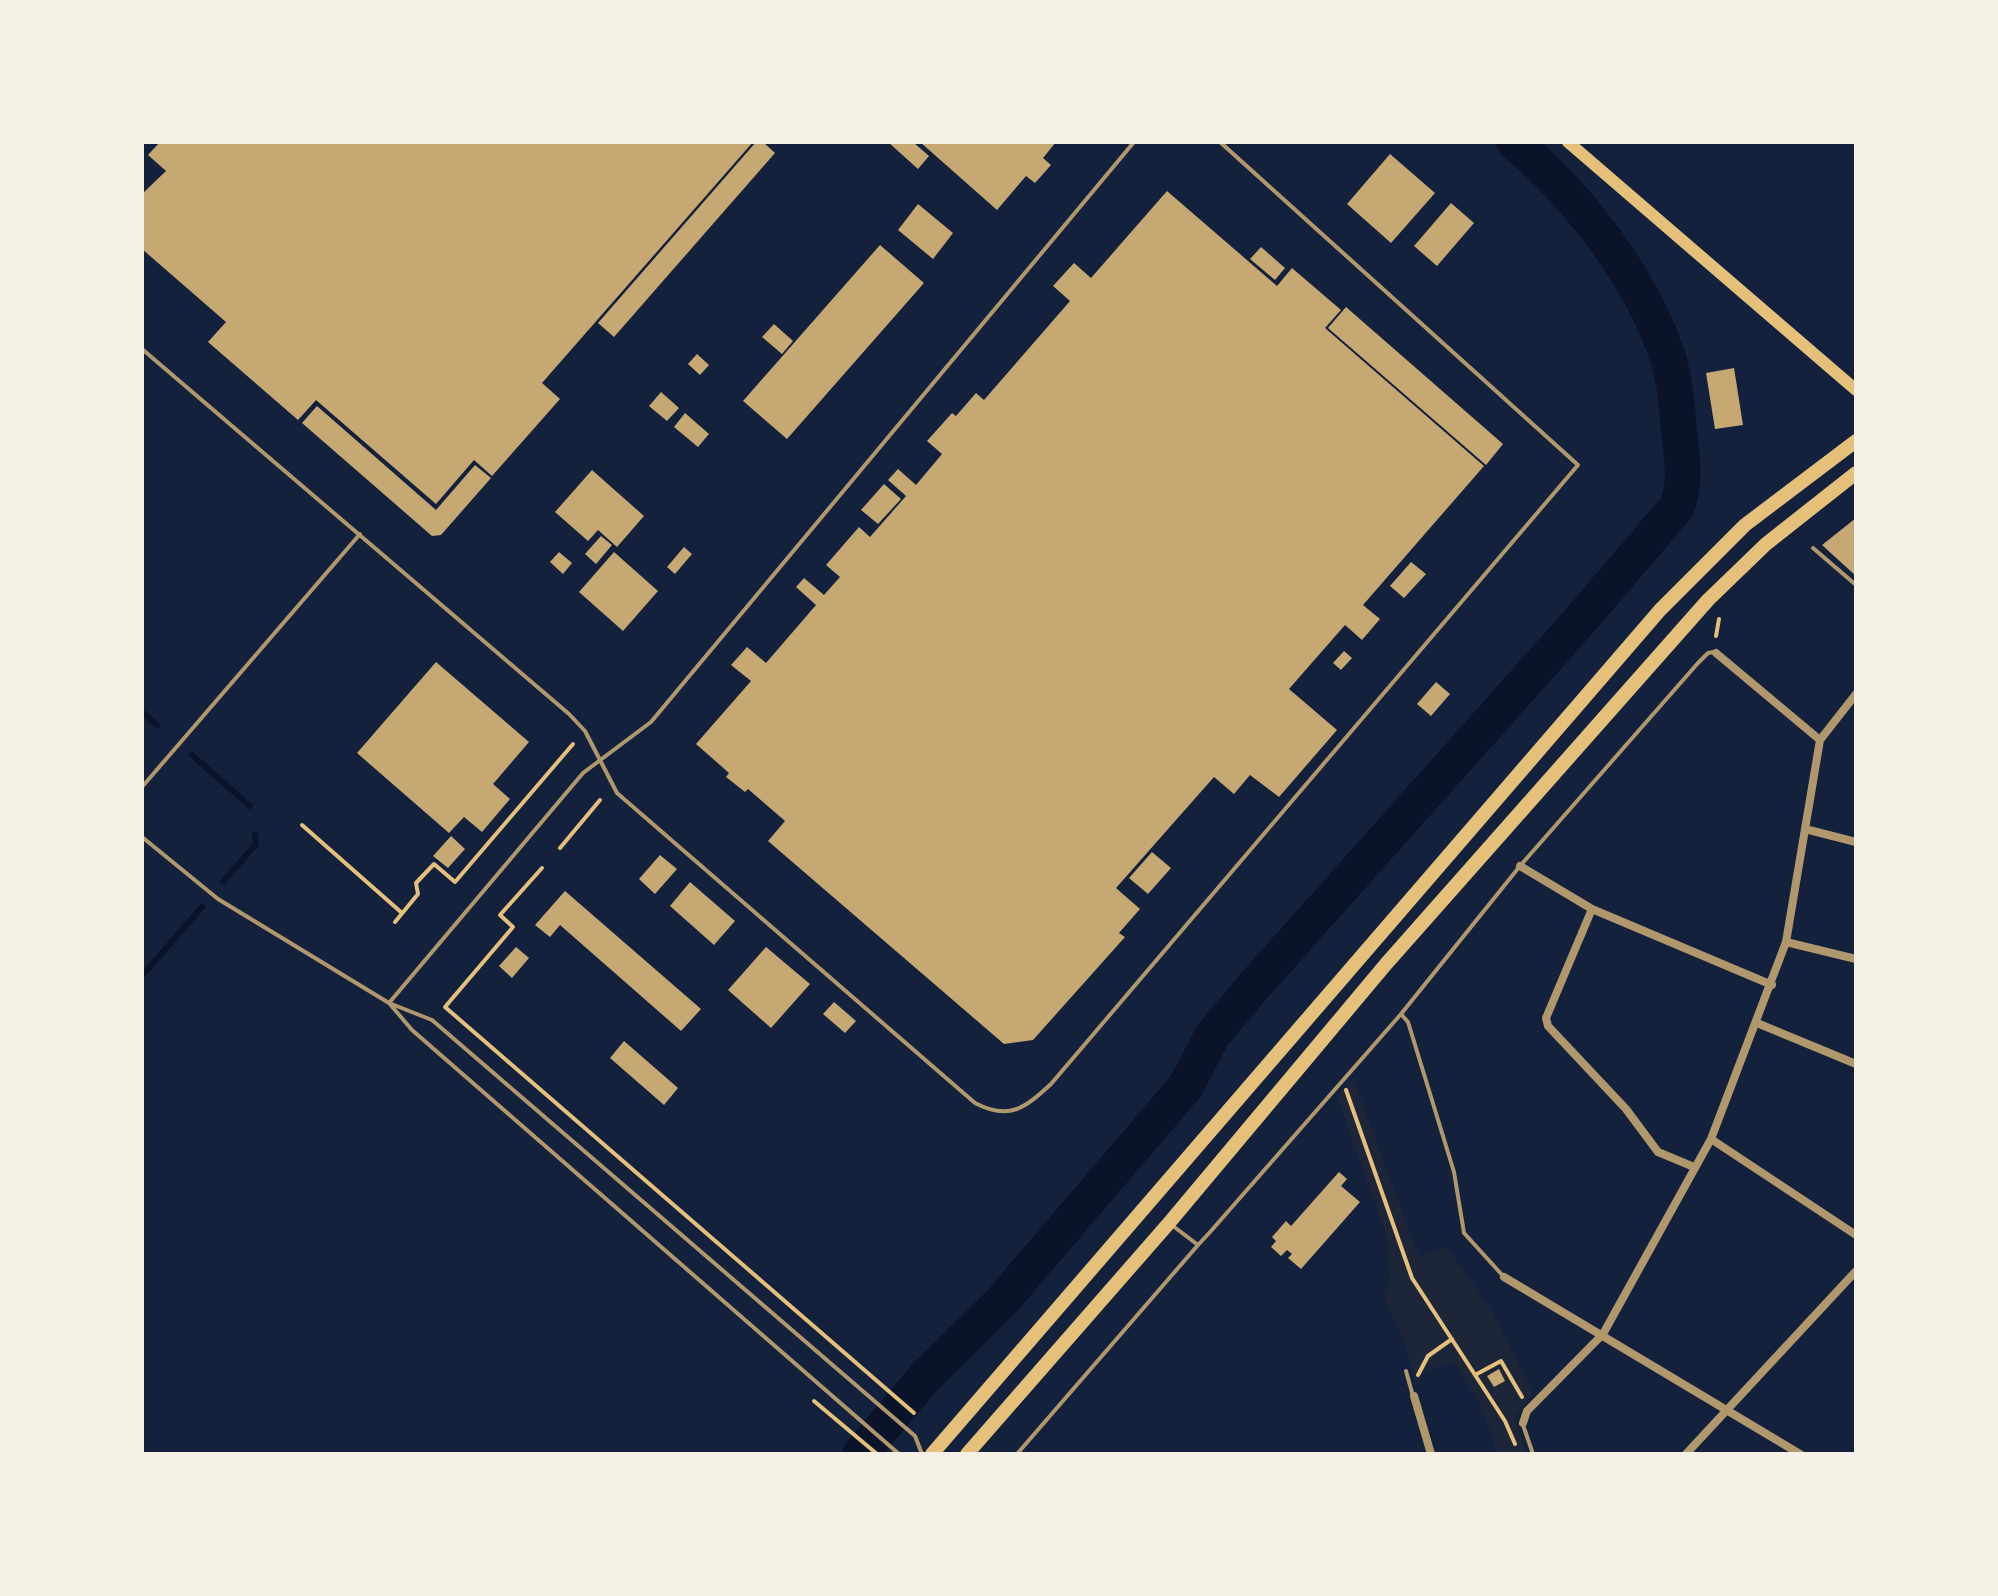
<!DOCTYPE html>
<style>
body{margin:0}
#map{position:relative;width:1998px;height:1596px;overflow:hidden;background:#14213d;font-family:"Open Sans",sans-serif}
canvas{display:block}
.frame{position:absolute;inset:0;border:144px solid #f6f1e7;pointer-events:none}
</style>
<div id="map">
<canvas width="1998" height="1596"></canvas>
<div class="frame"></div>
</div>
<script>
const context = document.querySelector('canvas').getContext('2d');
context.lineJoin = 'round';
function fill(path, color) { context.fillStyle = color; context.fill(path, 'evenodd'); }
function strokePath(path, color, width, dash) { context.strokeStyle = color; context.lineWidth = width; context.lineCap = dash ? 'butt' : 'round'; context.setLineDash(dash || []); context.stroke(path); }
fill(new Path2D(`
 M 1353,1078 L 1419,1257 L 1447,1247 L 1490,1308 L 1533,1392 L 1514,1416 L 1527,1454 L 1498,1454 L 1480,1403 L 1455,1362 L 1425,1371 L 1416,1384 L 1405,1343 L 1385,1300 L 1389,1284 L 1388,1240 L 1337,1097 Z`), '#1d2539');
strokePath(new Path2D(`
 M 142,712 L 157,725
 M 192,755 L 250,806
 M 223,882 L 256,844 L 255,835
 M 142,976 L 202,907`), '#0b132b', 6);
strokePath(new Path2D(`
 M 860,1454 L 925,1377 L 1002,1301 L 1186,1086 L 1212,1036 L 1253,987 L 1576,625 L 1676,508 C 1687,482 1682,458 1679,430 C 1677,406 1675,381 1668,358 C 1641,276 1579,197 1514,142`), '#0b132b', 36);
fill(new Path2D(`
 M 160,142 L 753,142 L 542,383 L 560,399 L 492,476 L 474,460 L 436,504 L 316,400 L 298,420 L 208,342 L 226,322 L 142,249 L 142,194 L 166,171 L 148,155 Z
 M 756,142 L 763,142 L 775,153 L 614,337 L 598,323 Z
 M 888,142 L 913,142 L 929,156 L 918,169 Z
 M 920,142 L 1056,142 L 1043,158 L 1051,165 L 1035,183 L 1026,176 L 997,210 Z
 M 1390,154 L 1435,193 L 1391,243 L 1347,204 Z
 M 1167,191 L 1277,286 L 1292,268 L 1341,310 L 1325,328 L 1484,466 L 1363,605 L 1380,619 L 1362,640 L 1345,625 L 1289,689 L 1337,730 L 1279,797 L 1250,775 L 1234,794 L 1214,777 L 1116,888 L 1140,909 L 1119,933 L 1125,937 L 1033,1040 L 1004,1044 L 768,841 L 785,821 L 748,789 L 745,792 L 726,777 L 729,773 L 696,744 L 751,681 L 731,665 L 747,647 L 766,663 L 816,605 L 796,587 L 804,578 L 824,595 L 840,577 L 826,565 L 859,527 L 870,537 L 906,496 L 888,480 L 898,469 L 916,485 L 942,454 L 927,441 L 952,413 L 956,416 L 976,393 L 984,400 L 1070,301 L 1053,286 L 1074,263 L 1091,278 Z
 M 1451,203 L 1474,223 L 1437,266 L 1414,246 Z
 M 918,204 L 953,233 L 933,259 L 898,230 Z
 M 880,245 L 924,283 L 787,439 L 743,401 Z
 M 1261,247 L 1285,268 L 1275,280 L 1250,259 Z
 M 1346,307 L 1503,444 L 1486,465 L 1328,328 Z
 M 774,324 L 793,341 L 782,354 L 762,337 Z
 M 697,354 L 709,365 L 700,375 L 688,364 Z
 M 1734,368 L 1743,425 L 1715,429 L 1706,373 Z
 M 661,392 L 679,408 L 667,421 L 649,406 Z
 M 317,406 L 436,510 L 475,465 L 491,478 L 441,535 L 432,536 L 302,423 Z
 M 685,413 L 709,434 L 698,447 L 674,427 Z
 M 592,470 L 644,516 L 617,547 L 598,530 L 588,541 L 555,512 Z
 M 884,484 L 901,499 L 878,524 L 861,510 Z
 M 1856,518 L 1856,576 L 1822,545 Z
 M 601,536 L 612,545 L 596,564 L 585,554 Z
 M 684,547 L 692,554 L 675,574 L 667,567 Z
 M 559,552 L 572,563 L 563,574 L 550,562 Z
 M 614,552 L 658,591 L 623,631 L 579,592 Z
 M 1411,562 L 1426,574 L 1404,598 L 1390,586 Z
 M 1344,651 L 1352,658 L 1341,670 L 1333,663 Z
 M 436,662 L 529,742 L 493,784 L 510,799 L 482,832 L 464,817 L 449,833 L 357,753 Z
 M 1436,682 L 1450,694 L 1431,716 L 1417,704 Z
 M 451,836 L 465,849 L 448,868 L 433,856 Z
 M 1152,852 L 1171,868 L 1148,894 L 1129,878 Z
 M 660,855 L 677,869 L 655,894 L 639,879 Z
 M 690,882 L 735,921 L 714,945 L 670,906 Z
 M 565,891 L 701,1009 L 681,1031 L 560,925 L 550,937 L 535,925 Z
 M 516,947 L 529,958 L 512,978 L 499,966 Z
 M 766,947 L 810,984 L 771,1028 L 728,990 Z
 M 834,1002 L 856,1021 L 845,1033 L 823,1014 Z
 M 624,1041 L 678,1088 L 664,1105 L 610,1058 Z
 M 1339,1172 L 1347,1179 L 1341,1186 L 1360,1202 L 1301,1269 L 1288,1258 L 1292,1254 L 1287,1250 L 1281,1256 L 1271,1247 L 1276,1241 L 1272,1237 L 1286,1221 L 1291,1226 Z
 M 1499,1369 L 1505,1381 L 1494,1387 L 1487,1376 Z`), '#c6a872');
strokePath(new Path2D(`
 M 1716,636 L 1719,619
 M 302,825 L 402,913
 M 560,848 L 600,800
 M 542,868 L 500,915 L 513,927 L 445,1007 L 914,1413
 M 395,922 L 418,894 L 416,883 L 434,864 L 455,882 L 573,744
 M 1346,1090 L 1412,1278 L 1505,1421 L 1515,1444
 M 1418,1375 L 1428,1356 L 1452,1339
 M 1475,1375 L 1501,1361 L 1522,1397
 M 814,1401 L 877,1454`), '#e5c07b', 4);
strokePath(new Path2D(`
 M 142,349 L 569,714 L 585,731 L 617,793 L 975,1103 C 1009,1121 1025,1108 1051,1084 L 1578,465 L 1220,142
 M 1813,548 L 1856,585
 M 142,787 L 360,534
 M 142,837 L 218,899 L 389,1003 L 583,773 L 651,722 L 1134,142
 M 1401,1014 L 1408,1022 L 1454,1172 L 1464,1233 L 1504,1277
 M 1173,1226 L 1198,1245 L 1211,1231 L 1401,1014 L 1520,866 L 1698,663 L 1708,653 L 1714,652
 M 1406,1371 L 1413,1396
 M 1523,1425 L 1533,1454
 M 899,1454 L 412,1030 L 389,1003 L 432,1020 L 915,1436 L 922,1454
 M 1017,1454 L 1198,1245`), '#b1986c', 4);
strokePath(new Path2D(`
 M 1716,653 L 1820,740
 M 1805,829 L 1856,842
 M 1520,866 L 1592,909 L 1772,985
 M 1592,909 L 1546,1018 L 1548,1026 L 1626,1109 L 1658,1152 L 1694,1167
 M 1786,942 L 1856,959
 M 1757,1023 L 1856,1064
 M 1711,1139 L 1856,1235
 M 1504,1277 L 1800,1454
 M 1414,1396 L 1431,1454
 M 1523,1423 L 1527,1411 L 1603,1334 L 1711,1139 L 1786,942 L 1820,740 L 1856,694
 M 1686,1454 L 1856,1271`), '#b1986c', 8);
strokePath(new Path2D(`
 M 1568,142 L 1856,390`), '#e5c07b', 12);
strokePath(new Path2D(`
 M 932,1454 L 1660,610 L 1745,525 L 1856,441
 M 967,1454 L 1169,1223 L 1386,964 L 1708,600 L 1766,544 L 1856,473`), '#e5c07b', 14);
</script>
